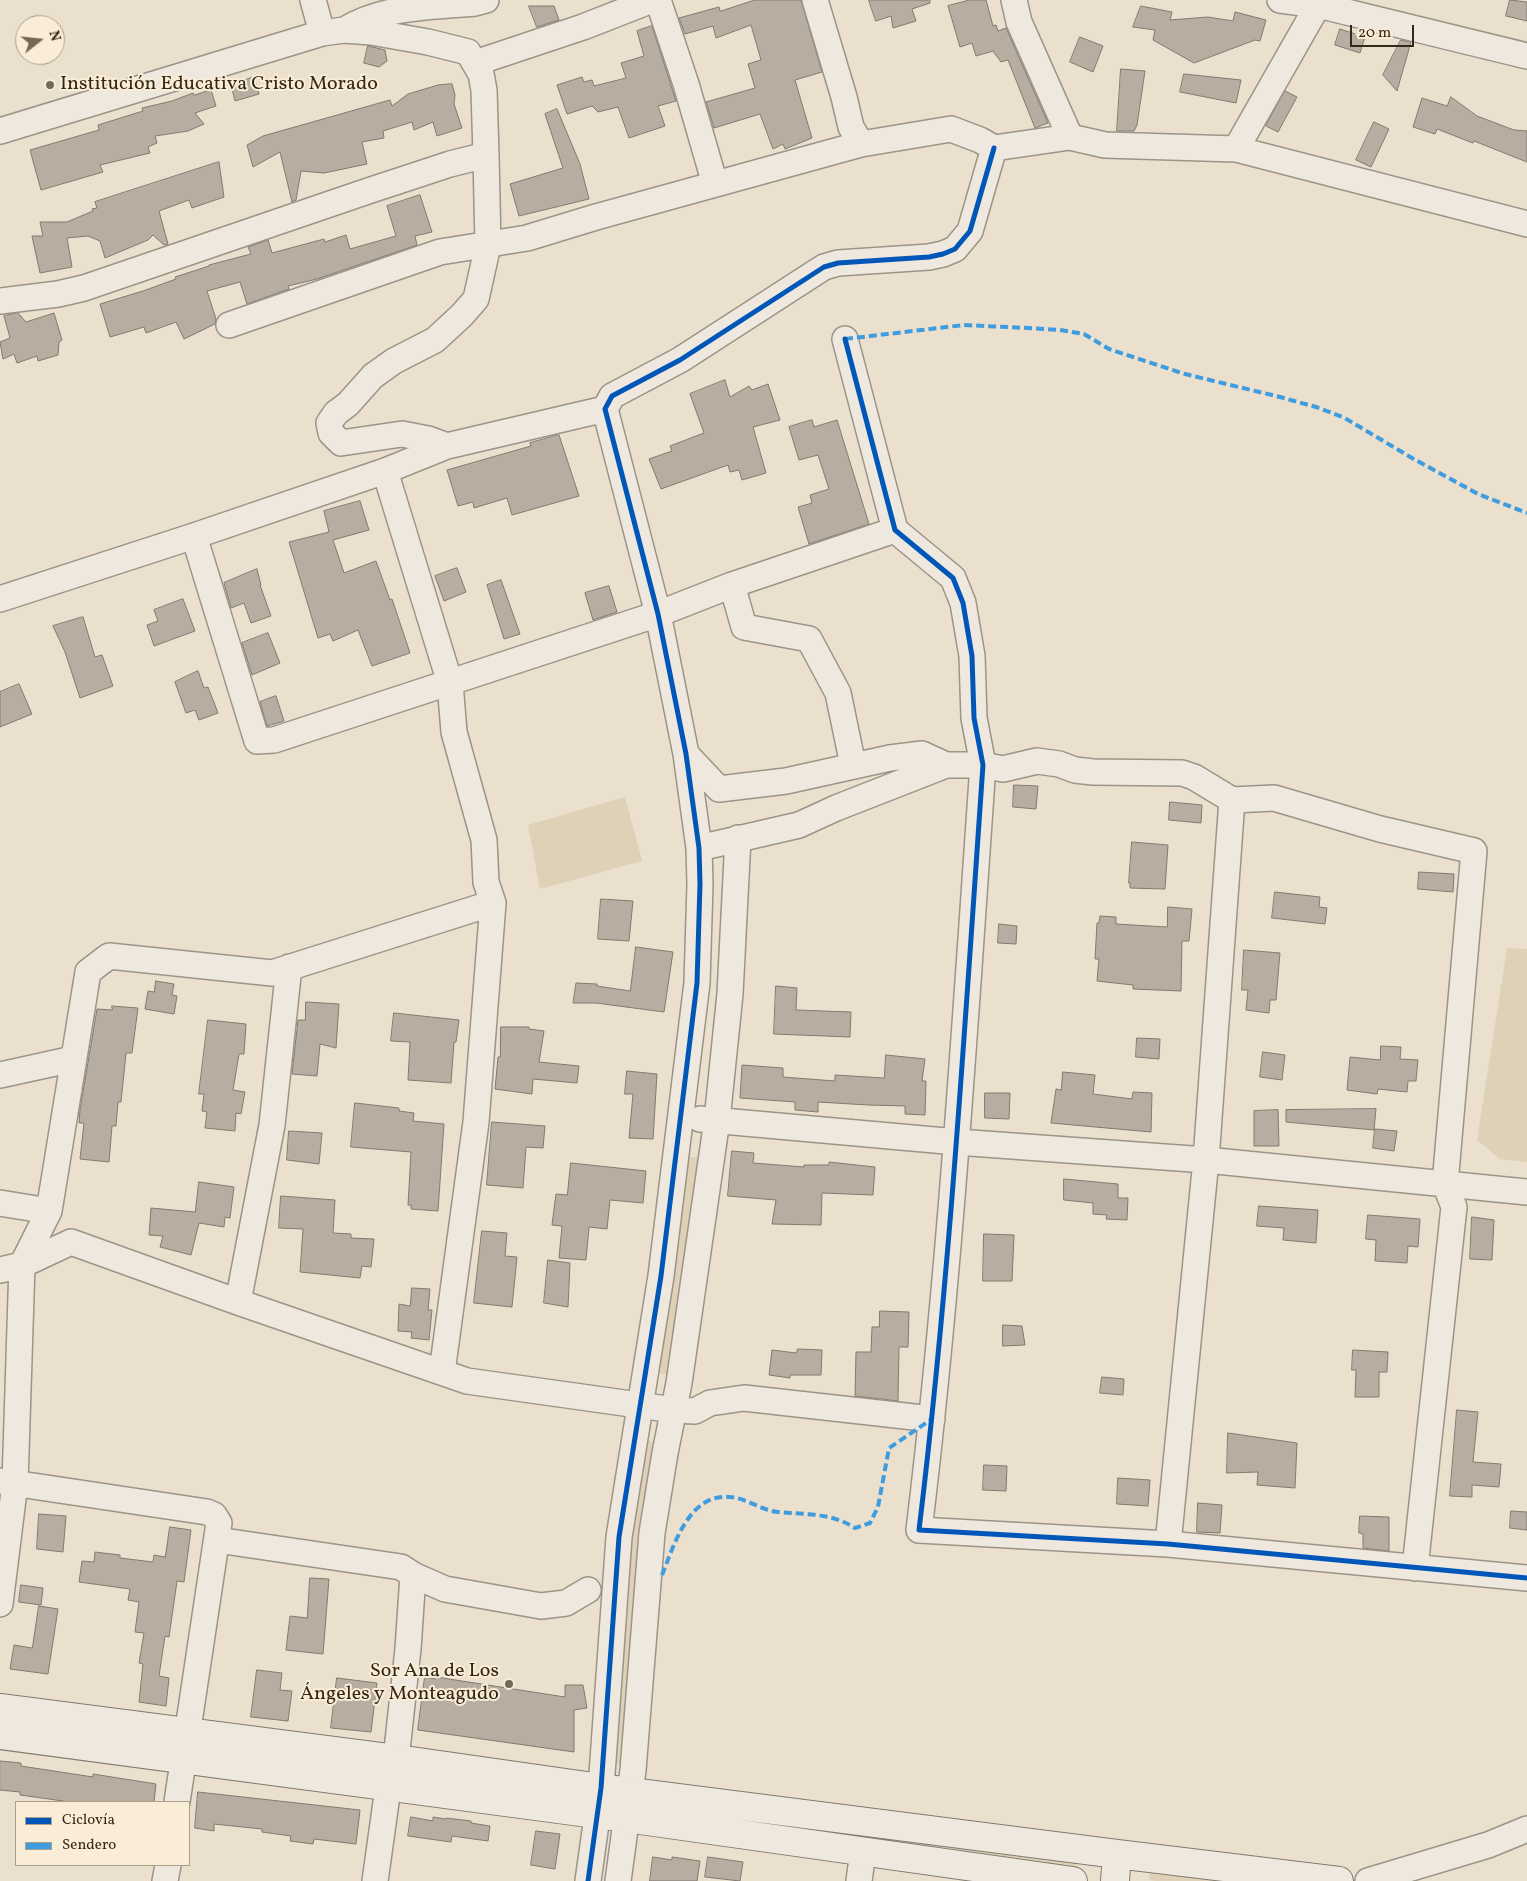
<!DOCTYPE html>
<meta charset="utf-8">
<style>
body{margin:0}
#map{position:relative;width:1527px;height:1881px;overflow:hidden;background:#ebe0ce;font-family:Vollkorn,serif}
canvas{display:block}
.legend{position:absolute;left:15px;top:1801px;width:175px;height:65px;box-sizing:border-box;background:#faedd7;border:1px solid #ab9e8b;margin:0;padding:6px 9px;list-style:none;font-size:15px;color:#342818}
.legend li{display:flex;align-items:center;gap:10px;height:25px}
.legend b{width:25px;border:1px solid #ab9e8b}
.north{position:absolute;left:15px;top:15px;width:50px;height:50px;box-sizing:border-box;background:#faedd7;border:1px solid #ab9e8b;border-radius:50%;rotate:74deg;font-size:14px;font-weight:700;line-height:20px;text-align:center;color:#342818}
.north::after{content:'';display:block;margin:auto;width:18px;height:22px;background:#746858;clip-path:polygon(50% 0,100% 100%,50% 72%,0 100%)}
.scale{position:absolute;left:1350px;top:25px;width:64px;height:22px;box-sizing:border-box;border:2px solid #342818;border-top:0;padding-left:6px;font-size:15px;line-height:18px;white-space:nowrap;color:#342818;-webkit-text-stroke:4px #faedd7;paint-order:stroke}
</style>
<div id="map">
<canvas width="1527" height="1881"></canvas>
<ul class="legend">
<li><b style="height:6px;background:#0057b8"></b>Ciclovía</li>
<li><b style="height:6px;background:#3e9cdf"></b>Sendero</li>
</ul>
<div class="north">N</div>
<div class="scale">20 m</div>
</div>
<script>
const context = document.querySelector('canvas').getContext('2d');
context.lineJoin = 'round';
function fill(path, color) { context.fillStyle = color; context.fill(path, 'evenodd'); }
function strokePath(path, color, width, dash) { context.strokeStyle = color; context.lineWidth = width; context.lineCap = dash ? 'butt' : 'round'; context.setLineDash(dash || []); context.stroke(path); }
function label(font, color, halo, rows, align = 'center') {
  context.font = font + ' Vollkorn,serif'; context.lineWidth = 4; context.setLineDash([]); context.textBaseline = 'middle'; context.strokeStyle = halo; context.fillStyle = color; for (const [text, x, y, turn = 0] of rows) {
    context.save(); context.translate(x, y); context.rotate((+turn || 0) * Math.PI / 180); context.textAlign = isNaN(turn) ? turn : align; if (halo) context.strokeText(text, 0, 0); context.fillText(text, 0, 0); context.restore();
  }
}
fill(new Path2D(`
 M 625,797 L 642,861 L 540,889 L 528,825 Z
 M 1507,948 L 1527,949 L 1527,1162 L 1500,1159 L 1477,1140 Z
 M 687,1156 L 703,1159 L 672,1375 L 655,1373 Z
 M 643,1440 L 658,1442 L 624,1764 L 613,1763 L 621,1621 Z
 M 907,1837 L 1077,1860 L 1076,1870 L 906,1846 Z
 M 1150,1870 L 1228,1881 L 1156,1881 L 1149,1880 Z`), '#dfd1b7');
const building = new Path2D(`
 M 755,0 L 801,0 L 822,72 L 795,80 L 812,138 L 785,149 L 783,144 L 773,149 L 760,114 L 714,128 L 706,102 L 755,88 L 748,64 L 761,60 L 751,25 L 716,38 L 713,26 L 685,34 L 679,18 L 719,7 L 720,11 Z
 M 869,0 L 930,0 L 930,3 L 912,9 L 916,21 L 893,28 L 891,16 L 876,21 Z
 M 970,0 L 986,0 L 993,26 L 996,25 L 998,31 L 1006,28 L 1048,123 L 1035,128 L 1008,60 L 1001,62 L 993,51 L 976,56 L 972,43 L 960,47 L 948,6 Z
 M 1510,0 L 1527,2 L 1527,21 L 1506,16 Z
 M 529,6 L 554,6 L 559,20 L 537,27 Z
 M 1141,6 L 1172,12 L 1170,20 L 1208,17 L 1233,21 L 1235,12 L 1266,20 L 1260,41 L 1255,40 L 1194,63 L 1153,40 L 1155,30 L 1133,27 Z
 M 652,26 L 676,101 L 658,106 L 665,126 L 629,138 L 618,107 L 598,112 L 592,106 L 567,114 L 557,85 L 582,77 L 584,82 L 592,80 L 594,86 L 626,78 L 621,63 L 644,56 L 637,31 Z
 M 1340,29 L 1365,37 L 1360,53 L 1335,45 Z
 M 1080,37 L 1103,46 L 1093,72 L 1070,62 Z
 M 1401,40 L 1411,42 L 1397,91 L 1383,75 Z
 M 368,46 L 385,50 L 387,61 L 379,67 L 364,63 Z
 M 1121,69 L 1145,71 L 1137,125 L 1134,131 L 1117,131 Z
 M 1184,74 L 1241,80 L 1236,103 L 1180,92 Z
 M 254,77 L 259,94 L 235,101 L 231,85 Z
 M 452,84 L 455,95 L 454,104 L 462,128 L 437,136 L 433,122 L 414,130 L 412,122 L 383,131 L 384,138 L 362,142 L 367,164 L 324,173 L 301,171 L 296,200 L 292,202 L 280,152 L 253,167 L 247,145 L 263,136 L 390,100 L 392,106 L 408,94 L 438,85 Z
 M 211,90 L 216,106 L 195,113 L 204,124 L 188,131 L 155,136 L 157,143 L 148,147 L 150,153 L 100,165 L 103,172 L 41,190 L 30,150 L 99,130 L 98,125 L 143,111 L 142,108 L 172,101 L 193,93 L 194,95 Z
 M 1285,91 L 1297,97 L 1278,132 L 1266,126 Z
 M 1451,97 L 1477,116 L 1514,130 L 1527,131 L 1527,162 L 1474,141 L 1473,143 L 1437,129 L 1435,134 L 1413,127 L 1422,98 L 1447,106 Z
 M 557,109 L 580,164 L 589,199 L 519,216 L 510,184 L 563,168 L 545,114 Z
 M 1374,122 L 1389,129 L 1371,167 L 1356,160 Z
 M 219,162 L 224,197 L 192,208 L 189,200 L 159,211 L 168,244 L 164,245 L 153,235 L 148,240 L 105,258 L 100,241 L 88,236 L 67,238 L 72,267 L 40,273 L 32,236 L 43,236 L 40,222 L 67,222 L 93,211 L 92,209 L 97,208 L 95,202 Z
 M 420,195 L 432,232 L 415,236 L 417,245 L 317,279 L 288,286 L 289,289 L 247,304 L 240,282 L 207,291 L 216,319 L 215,324 L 184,339 L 176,322 L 146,333 L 144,327 L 110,337 L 100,304 L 143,291 L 176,279 L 175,277 L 209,266 L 209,265 L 251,254 L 248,247 L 268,240 L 272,253 L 324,239 L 325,242 L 346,235 L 350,249 L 396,236 L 387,206 Z
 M 18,313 L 26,322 L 54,313 L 62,340 L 59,342 L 58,355 L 38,361 L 37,356 L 17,363 L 14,354 L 3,359 L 0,342 L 10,338 L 4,316 Z
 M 725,380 L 730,397 L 749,386 L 752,390 L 768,384 L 780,420 L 753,427 L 766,473 L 742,480 L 739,470 L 730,472 L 728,465 L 661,489 L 649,459 L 672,451 L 670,446 L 704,433 L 690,394 Z
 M 812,420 L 814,427 L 837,420 L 869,524 L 809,544 L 798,507 L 812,503 L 810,495 L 829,489 L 818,455 L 799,460 L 789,427 Z
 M 559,435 L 579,496 L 512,515 L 507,498 L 474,508 L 473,502 L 458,506 L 447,470 L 531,446 L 530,443 Z
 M 360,501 L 369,530 L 333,540 L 344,573 L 376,561 L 390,600 L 392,599 L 410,653 L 372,666 L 358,630 L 333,641 L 330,634 L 318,638 L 289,542 L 329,532 L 324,511 Z
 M 457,568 L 466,592 L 444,601 L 435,576 Z
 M 257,569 L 261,585 L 260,585 L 271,616 L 251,623 L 244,603 L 231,608 L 224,583 Z
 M 501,580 L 520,634 L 504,639 L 487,585 Z
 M 609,586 L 617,612 L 593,620 L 585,593 Z
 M 183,599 L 195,631 L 154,646 L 147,625 L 158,621 L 154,610 Z
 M 83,617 L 95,657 L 102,655 L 113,686 L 80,698 L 65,652 L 53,626 Z
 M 268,633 L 280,663 L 252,675 L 242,643 Z
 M 198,671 L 204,688 L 208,687 L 218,713 L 199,720 L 195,710 L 186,713 L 175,682 Z
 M 19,684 L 32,714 L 0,727 L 0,692 Z
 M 276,696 L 284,721 L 267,726 L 260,702 Z
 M 1014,785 L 1038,786 L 1036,809 L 1013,807 Z
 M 1170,802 L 1202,805 L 1201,823 L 1169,820 Z
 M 1132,842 L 1168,845 L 1165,889 L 1130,888 L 1130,883 L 1129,883 Z
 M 1419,872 L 1454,874 L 1453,892 L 1418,889 Z
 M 1275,892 L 1320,897 L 1319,907 L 1327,908 L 1325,924 L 1272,918 Z
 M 601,899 L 633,901 L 629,941 L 598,939 Z
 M 1168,907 L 1192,909 L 1189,941 L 1182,941 L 1181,991 L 1133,989 L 1133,985 L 1097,981 L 1099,959 L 1095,959 L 1097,923 L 1099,923 L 1100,916 L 1116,917 L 1116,924 L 1167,927 Z
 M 999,924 L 1017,926 L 1016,944 L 998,943 Z
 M 636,947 L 673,952 L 664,1012 L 596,1003 L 573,1003 L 576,983 L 597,984 L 597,986 L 630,991 Z
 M 1244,950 L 1280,953 L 1276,1000 L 1270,1000 L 1269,1013 L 1246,1010 L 1248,990 L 1242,990 Z
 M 156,981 L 174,984 L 172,995 L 177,996 L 174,1014 L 145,1009 L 148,991 L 154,992 Z
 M 776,986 L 797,988 L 796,1010 L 851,1012 L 850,1037 L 774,1034 Z
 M 306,1002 L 339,1004 L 336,1048 L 320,1044 L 317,1076 L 292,1074 L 298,1020 L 305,1020 Z
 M 112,1006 L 138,1008 L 132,1053 L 126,1053 L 121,1102 L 118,1102 L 116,1126 L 112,1126 L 109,1162 L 80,1159 L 84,1123 L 79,1123 L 80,1110 L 97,1009 L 112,1010 Z
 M 394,1013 L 459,1020 L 456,1042 L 454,1042 L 451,1083 L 408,1080 L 410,1042 L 391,1041 Z
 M 208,1020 L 246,1024 L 244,1054 L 239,1054 L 233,1090 L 245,1092 L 241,1114 L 236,1113 L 235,1131 L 205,1128 L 207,1112 L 202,1111 L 204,1094 L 199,1094 Z
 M 501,1027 L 529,1027 L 529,1029 L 544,1031 L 539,1062 L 579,1066 L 577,1083 L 533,1079 L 532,1094 L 495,1089 L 498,1057 L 500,1057 Z
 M 1137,1038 L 1160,1039 L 1159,1059 L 1136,1057 Z
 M 1381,1046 L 1401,1047 L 1400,1059 L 1418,1060 L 1416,1081 L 1408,1081 L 1407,1092 L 1378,1089 L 1377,1094 L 1347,1090 L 1350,1057 L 1380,1060 Z
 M 1263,1052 L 1285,1055 L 1282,1080 L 1260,1077 Z
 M 886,1055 L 925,1059 L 922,1081 L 926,1081 L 925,1115 L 905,1114 L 905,1106 L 868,1105 L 818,1102 L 818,1112 L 795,1110 L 795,1102 L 740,1098 L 742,1065 L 783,1068 L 783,1077 L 835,1081 L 835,1075 L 884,1078 Z
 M 627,1071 L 657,1074 L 653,1139 L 629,1138 L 633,1094 L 625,1094 Z
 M 1063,1072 L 1095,1075 L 1093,1094 L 1132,1099 L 1133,1092 L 1152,1093 L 1151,1132 L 1051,1123 L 1056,1089 L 1061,1090 Z
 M 985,1093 L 1010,1093 L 1009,1119 L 985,1118 Z
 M 355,1103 L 399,1108 L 399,1111 L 414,1113 L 413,1121 L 444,1124 L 438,1211 L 411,1209 L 411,1205 L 408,1205 L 411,1152 L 351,1147 Z
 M 1376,1109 L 1374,1130 L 1286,1122 L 1286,1110 Z
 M 1278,1110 L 1279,1146 L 1254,1146 L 1254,1111 Z
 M 492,1122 L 545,1126 L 543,1148 L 526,1147 L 523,1188 L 487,1185 Z
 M 1375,1129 L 1397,1131 L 1394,1151 L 1373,1148 Z
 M 289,1131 L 322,1133 L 319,1164 L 287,1160 Z
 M 732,1151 L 754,1153 L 753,1163 L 804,1167 L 804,1165 L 829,1165 L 829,1162 L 875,1167 L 873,1195 L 822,1193 L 821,1225 L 772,1224 L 776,1200 L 728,1196 Z
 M 571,1163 L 646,1171 L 643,1203 L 610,1200 L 607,1229 L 589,1227 L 586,1260 L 559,1258 L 562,1226 L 552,1225 L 556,1194 L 567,1195 Z
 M 1064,1179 L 1118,1184 L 1118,1198 L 1128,1198 L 1127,1220 L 1106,1219 L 1107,1215 L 1093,1214 L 1093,1203 L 1064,1200 Z
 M 199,1182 L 234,1187 L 230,1218 L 225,1217 L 224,1227 L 199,1223 L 191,1255 L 160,1247 L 163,1236 L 149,1235 L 151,1208 L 195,1212 Z
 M 281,1196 L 335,1200 L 333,1233 L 351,1234 L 351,1238 L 374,1239 L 371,1267 L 362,1266 L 360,1278 L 300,1272 L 303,1229 L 279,1228 Z
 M 1259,1206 L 1318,1210 L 1316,1243 L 1283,1240 L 1284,1228 L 1257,1226 Z
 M 1368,1215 L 1420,1219 L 1418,1247 L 1408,1246 L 1407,1263 L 1375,1261 L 1376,1240 L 1366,1239 Z
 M 1472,1217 L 1494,1220 L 1492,1260 L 1470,1259 Z
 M 482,1231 L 507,1233 L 505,1256 L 517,1257 L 512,1307 L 474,1303 Z
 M 984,1234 L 1014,1235 L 1012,1281 L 983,1281 Z
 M 548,1260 L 570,1263 L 568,1307 L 544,1303 Z
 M 412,1288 L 430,1289 L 428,1310 L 432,1310 L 429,1340 L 411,1338 L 412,1332 L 398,1331 L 399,1304 L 410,1306 Z
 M 880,1311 L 909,1312 L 908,1347 L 899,1347 L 898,1401 L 855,1396 L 856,1352 L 871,1352 L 872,1327 L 879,1327 Z
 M 1003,1325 L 1022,1326 L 1025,1345 L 1003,1346 Z
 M 798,1349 L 822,1350 L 821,1375 L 790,1375 L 790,1378 L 769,1375 L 772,1350 L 796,1353 Z
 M 1353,1350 L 1388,1352 L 1387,1372 L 1379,1372 L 1379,1397 L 1355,1397 L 1356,1370 L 1352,1370 Z
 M 1102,1377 L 1124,1379 L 1123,1395 L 1100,1393 Z
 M 1457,1410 L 1478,1412 L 1473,1462 L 1501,1464 L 1499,1487 L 1472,1485 L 1472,1497 L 1450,1496 Z
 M 1228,1433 L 1297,1443 L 1295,1488 L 1257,1485 L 1258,1472 L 1227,1473 Z
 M 984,1465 L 1007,1466 L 1006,1491 L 983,1490 Z
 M 1118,1478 L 1150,1480 L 1148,1506 L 1117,1504 Z
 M 1198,1503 L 1222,1505 L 1220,1533 L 1197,1532 Z
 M 1511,1511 L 1527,1512 L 1527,1530 L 1510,1528 Z
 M 39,1514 L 66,1516 L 63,1552 L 37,1549 Z
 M 1360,1516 L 1389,1517 L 1389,1551 L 1363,1548 L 1363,1534 L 1359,1533 Z
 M 170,1527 L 191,1530 L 184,1582 L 177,1581 L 169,1637 L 165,1636 L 159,1676 L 169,1678 L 166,1706 L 139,1702 L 143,1664 L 139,1663 L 144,1633 L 135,1632 L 139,1602 L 128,1600 L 130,1589 L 79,1582 L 82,1561 L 94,1562 L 95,1552 L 120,1555 L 120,1558 L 153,1562 L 154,1555 L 165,1557 Z
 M 310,1578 L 329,1579 L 323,1654 L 286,1650 L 290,1616 L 307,1618 Z
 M 21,1585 L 43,1588 L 41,1605 L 19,1602 Z
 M 39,1606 L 58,1609 L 48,1674 L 10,1669 L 14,1645 L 32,1648 Z
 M 257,1670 L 282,1673 L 280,1690 L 292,1691 L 288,1721 L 251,1717 Z
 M 425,1677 L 436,1679 L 436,1677 L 565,1697 L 565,1685 L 583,1685 L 587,1708 L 574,1710 L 574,1752 L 418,1730 Z
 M 337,1678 L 377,1683 L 371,1732 L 331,1728 Z
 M 0,1761 L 21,1763 L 21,1766 L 93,1777 L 93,1774 L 156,1784 L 154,1802 L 70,1802 L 20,1795 L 20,1792 L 0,1790 Z
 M 198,1792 L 360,1810 L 356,1844 L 314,1839 L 313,1844 L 290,1841 L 291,1836 L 262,1832 L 262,1829 L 214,1824 L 214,1831 L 195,1828 Z
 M 411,1817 L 433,1821 L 433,1817 L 445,1819 L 446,1818 L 471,1821 L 471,1823 L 490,1826 L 488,1841 L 452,1836 L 451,1842 L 408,1836 Z
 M 536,1831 L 560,1834 L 555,1869 L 531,1865 Z
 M 653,1857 L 672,1860 L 672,1857 L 700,1861 L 697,1881 L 650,1881 Z
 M 708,1857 L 743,1862 L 740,1881 L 705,1877 Z`);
fill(building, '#b7aea1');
strokePath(building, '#817a6f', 1);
const street = new Path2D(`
 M 313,0 L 322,33
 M 658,0 L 686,84 L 715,184
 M 815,0 L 844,97 L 851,127 L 861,144
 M 1014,0 L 1019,22 L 1070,137
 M 1280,0 L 1318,5 L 1527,56
 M 346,29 C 385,6 432,7 475,3 L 486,0
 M 475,63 L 583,27 L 652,0
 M 0,131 L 322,33 L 344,30 L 371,32 L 428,42 L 468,52 L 481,74 L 484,90 L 486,155 L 488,245 L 476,299 L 462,315 L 435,340 L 394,361 L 373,376 L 348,404 L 336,413 L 329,423 L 331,433 L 341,443 L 402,434 L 428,439 L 447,446
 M 1236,149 L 1318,5
 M 0,301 L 58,294 L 84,288 L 368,191 L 450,164 L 486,155
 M 229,325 L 440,252 L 527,238 L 596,217 L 861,144 L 951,129 L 980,140 L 994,148 L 1070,137 L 1105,145 L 1236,149 L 1527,224
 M 845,339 L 895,530 L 953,578 L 963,603 L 972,656 L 974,718 L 983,765 C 965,1021 950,1276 919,1530 L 1168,1544 L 1527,1578
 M 385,471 L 450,683 L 454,732 L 484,840 L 486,882 L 493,903 L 476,1122 L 442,1372
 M 194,536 L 257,741 L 274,740 L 658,614 L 732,585 L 895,530
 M 732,585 L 744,627 L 809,639 L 838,693 L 853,765
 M 0,599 L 194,536 L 385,471 L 447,446 L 605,409
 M 686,754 L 719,789 L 786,781 L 890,758 L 922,754 L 946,765
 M 699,848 L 799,825 L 836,808 L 946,765 L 983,765 L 1003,769 L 1037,761 L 1059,764 L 1075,770 L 1093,772 L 1182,773 L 1194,777 L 1232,800 L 1274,798 L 1380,829 L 1474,851 L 1445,1184 L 1454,1207 L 1415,1568
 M 0,1075 L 73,1059
 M 700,1119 L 957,1142 L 1206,1160 L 1527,1192
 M 0,1203 L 49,1211
 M 0,1270 L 22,1265 L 71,1242 L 238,1302 L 467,1381 L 674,1410 L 695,1411 L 710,1403 L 744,1398 L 932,1419
 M 238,1302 L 272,1125 L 289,967
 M 0,1481 L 207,1512 L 214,1515 L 219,1523 L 177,1802
 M 217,1540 L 401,1567 L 413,1575 L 445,1589 L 541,1606 L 566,1603 L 588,1590
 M 1168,1544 L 1206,1160 L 1232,800
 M 0,1604 L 15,1483 L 22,1265 L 49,1211 L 88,972 L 109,956 L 272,973 L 493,903
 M 165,1881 L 168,1865
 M 375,1881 L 388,1788 L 396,1759 L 408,1649 L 413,1575
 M 588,1881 L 601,1788 L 619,1537 L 661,1276 L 697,983 L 700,884 L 699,848 L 686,754 L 658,614 L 605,409 L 612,396 L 680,360 L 824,267 L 838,263 L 929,257 L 943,254 L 955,249 L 970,231 L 994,148
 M 618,1881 L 633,1770 L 652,1533 L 665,1453 L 679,1383 L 717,1120 L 730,994 L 738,838
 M 859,1881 L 863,1851
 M 1368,1881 L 1488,1845 L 1527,1829`);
const secondary = new Path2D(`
 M 0,1708 L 396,1759 L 601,1788 L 1117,1854 L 1339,1881
 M 0,1735 L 626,1818 L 1073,1881
 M 1115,1881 L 1117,1854`);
strokePath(street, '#9b9487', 28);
strokePath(secondary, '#817a6f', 30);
strokePath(street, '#eee8df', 25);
strokePath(secondary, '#eee8df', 28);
strokePath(new Path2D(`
 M 845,339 L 964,325 L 1028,328 L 1060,330 L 1084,334 L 1109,349 L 1185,374 L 1280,397 L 1316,407 L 1343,417 L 1412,458 L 1478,494 L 1527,513
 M 662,1575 C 674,1545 689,1493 730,1497 C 747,1498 762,1511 778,1512 C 806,1515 830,1512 855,1528 L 870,1523 L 878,1507 L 889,1448 L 932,1419`), '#3e9cdf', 4, [8, 4]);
strokePath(new Path2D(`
 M 845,339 L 895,530 L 953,578 L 963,603 L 972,656 L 974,718 L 983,765 C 965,1021 950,1276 919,1530 L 1168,1544 L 1527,1578
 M 588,1881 L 601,1788 L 619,1537 L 661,1276 L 697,983 L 700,884 L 699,848 L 686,754 L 658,614 L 605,409 L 612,396 L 680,360 L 824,267 L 838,263 L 929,257 L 943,254 L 955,249 L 970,231 L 994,148`), '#0057b8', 5);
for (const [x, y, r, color] of [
 [50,85,5,"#746858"],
 [509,1684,5,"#746858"]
]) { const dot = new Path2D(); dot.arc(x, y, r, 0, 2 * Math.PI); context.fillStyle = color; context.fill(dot); strokePath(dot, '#faedd7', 2); }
label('20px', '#342818', '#faedd7', [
 ["Institución Educativa Cristo Morado",60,85],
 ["Sor Ana de Los",499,1672,"right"],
 ["Ángeles y Monteagudo",499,1695,"right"]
], 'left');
</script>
